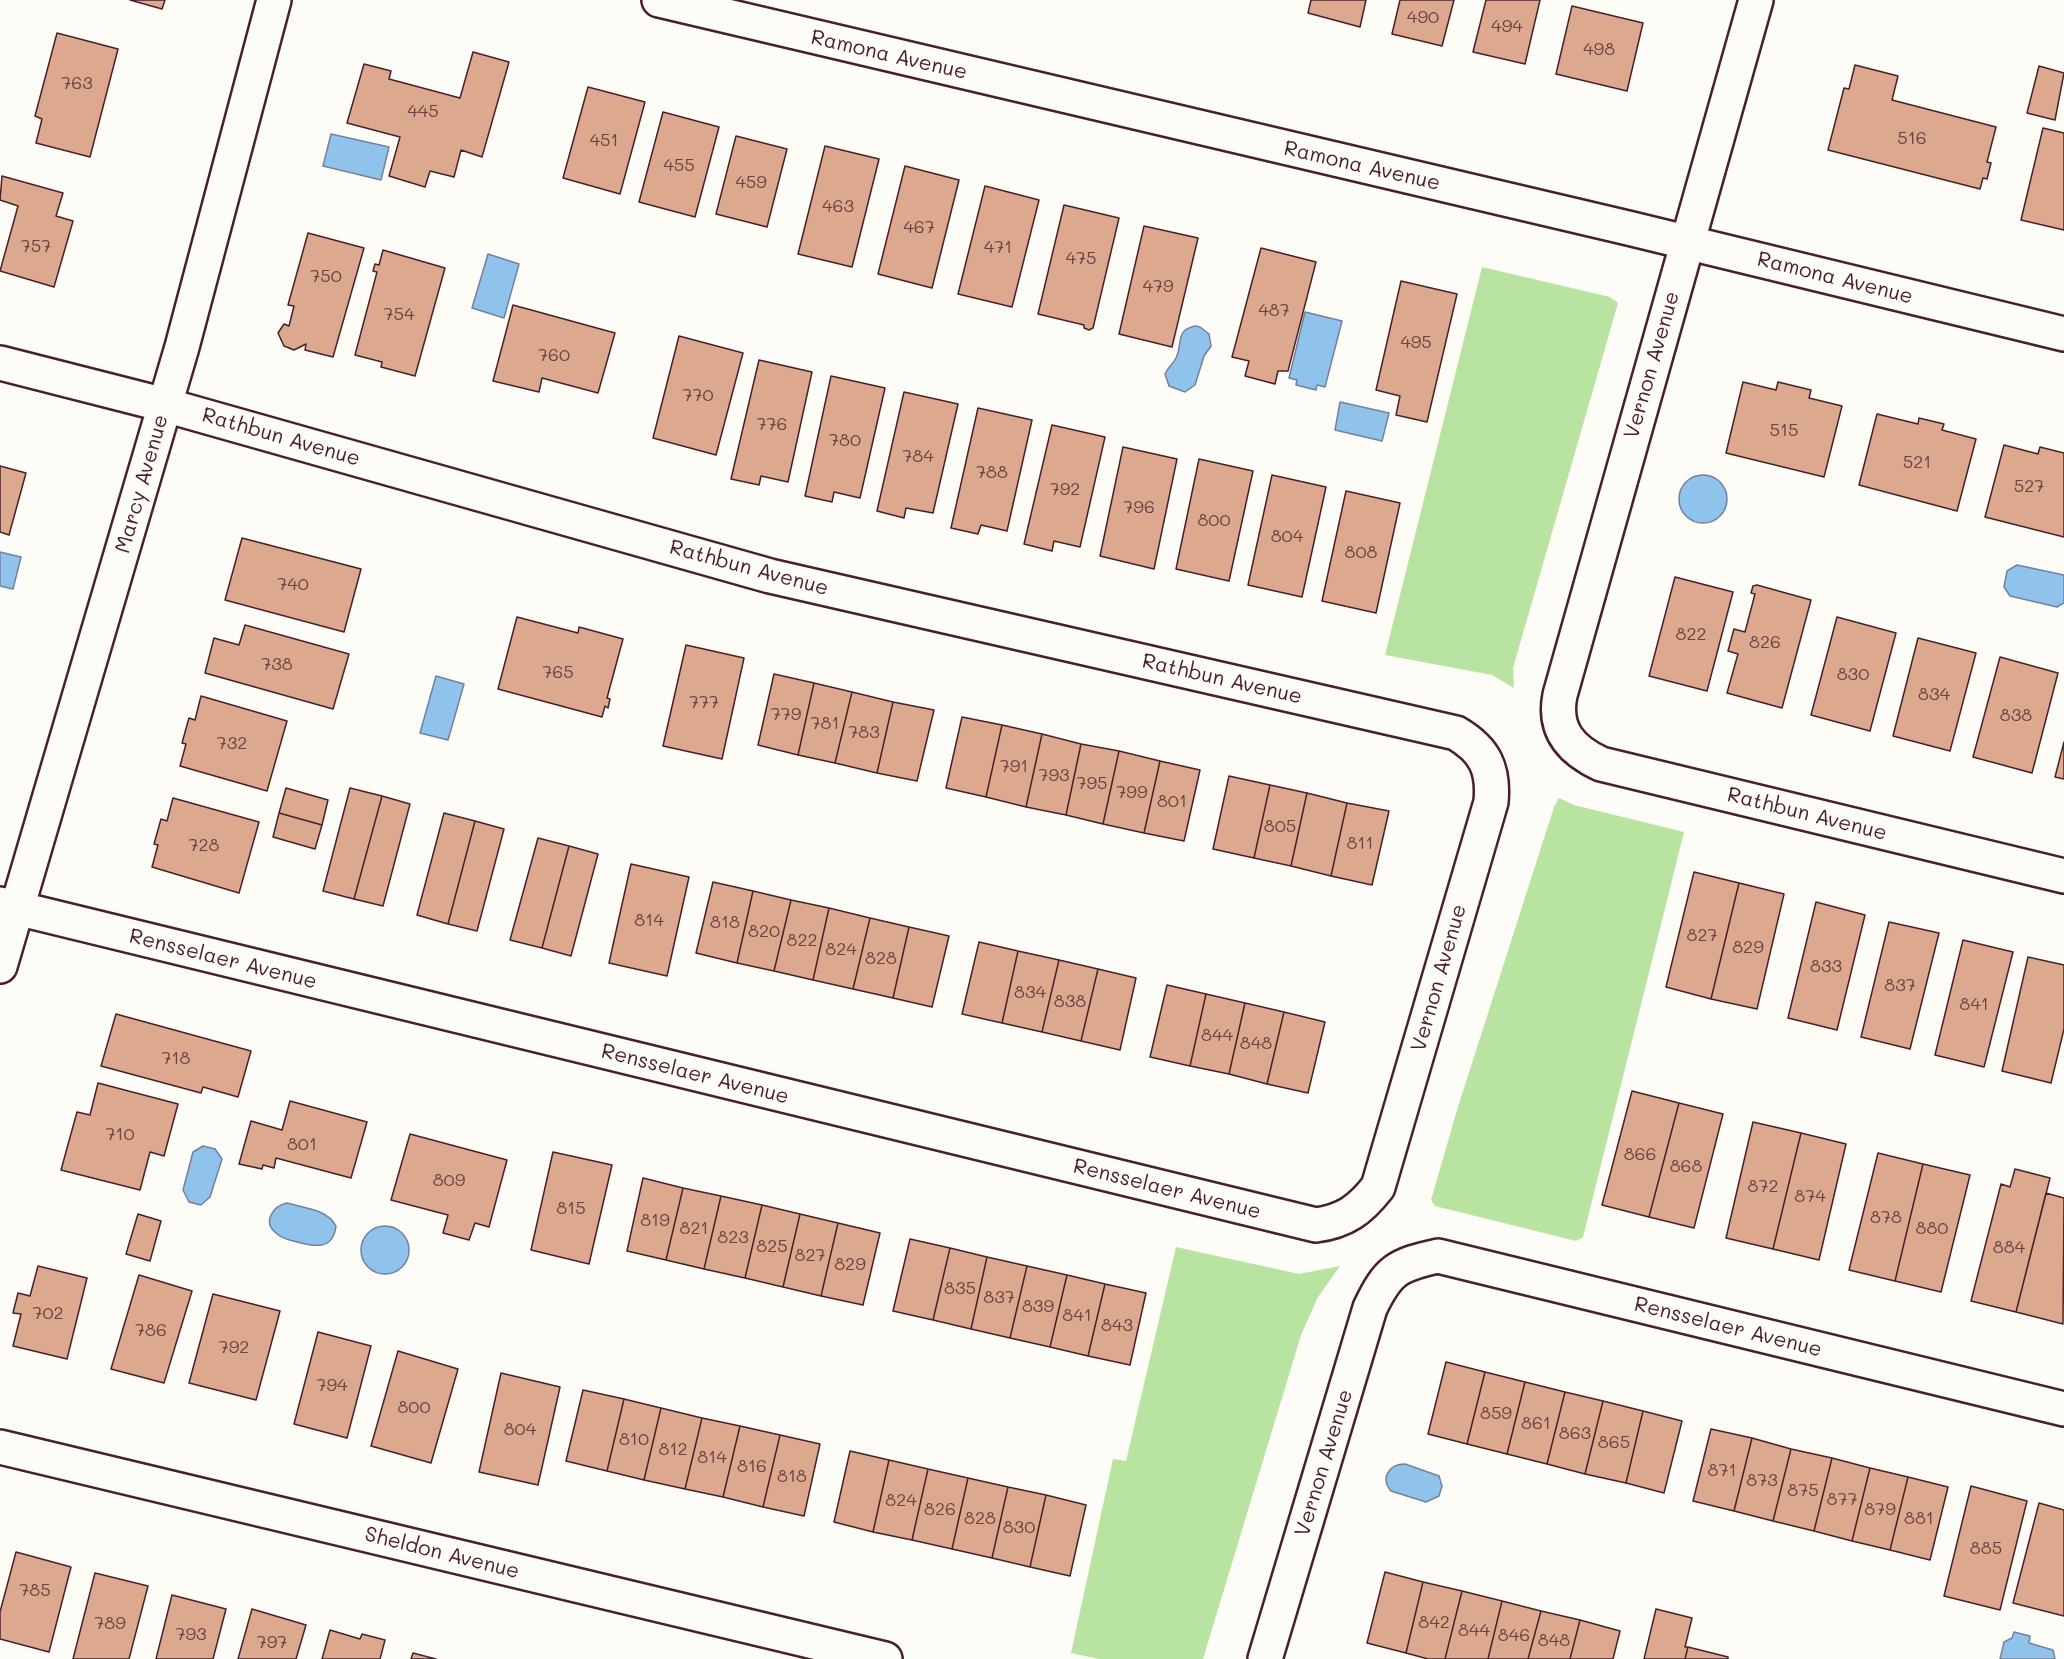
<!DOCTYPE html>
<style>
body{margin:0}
canvas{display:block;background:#fdfcf7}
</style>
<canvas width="2064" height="1659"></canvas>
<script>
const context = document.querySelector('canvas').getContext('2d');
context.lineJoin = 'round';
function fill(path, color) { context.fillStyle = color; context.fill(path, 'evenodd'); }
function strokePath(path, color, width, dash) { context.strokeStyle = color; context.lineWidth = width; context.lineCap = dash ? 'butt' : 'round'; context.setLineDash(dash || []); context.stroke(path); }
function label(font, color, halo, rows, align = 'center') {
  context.font = font + ' Mali,sans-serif'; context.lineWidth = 6; context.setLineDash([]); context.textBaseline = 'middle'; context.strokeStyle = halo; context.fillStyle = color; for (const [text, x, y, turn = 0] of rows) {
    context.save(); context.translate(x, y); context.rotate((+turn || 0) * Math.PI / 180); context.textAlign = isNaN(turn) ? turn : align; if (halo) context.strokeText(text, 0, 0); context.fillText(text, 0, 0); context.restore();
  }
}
fill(new Path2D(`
 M 1482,267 L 1610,297 L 1618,303 L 1513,668 L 1514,688 L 1492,675 L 1385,655 Z
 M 1559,798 L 1574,805 L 1684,832 L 1583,1237 L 1576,1241 L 1435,1206 L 1431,1200 L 1457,1110 L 1554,807 Z
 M 1176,1247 L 1299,1274 L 1340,1266 L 1318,1297 L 1301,1335 L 1203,1659 L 1099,1659 L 1071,1653 L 1113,1459 L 1126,1461 Z`), '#b9e3a0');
const water = new Path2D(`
 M 331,134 L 389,147 L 381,180 L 323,166 Z
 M 488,254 L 519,264 L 504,318 L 472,308 Z
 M 1305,312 L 1342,321 L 1325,387 L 1317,385 L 1316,390 L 1296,385 L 1297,380 L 1289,378 Z
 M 1195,326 L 1200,327 L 1209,334 L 1211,346 L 1204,356 L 1195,385 L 1185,392 L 1169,386 L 1165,374 C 1168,367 1173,364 1176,358 C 1183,344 1175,330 1195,326 Z
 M 1340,402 L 1389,413 L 1382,441 L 1335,430 Z
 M1679 499a24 24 0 1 1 48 0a24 24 0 1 1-48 0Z
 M 0,552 L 21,557 L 13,589 L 0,586 Z
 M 2017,565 L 2064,575 L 2064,603 L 2057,607 L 2010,596 L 2004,587 L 2007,571 Z
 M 436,676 L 464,684 L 448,740 L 420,733 Z
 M 203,1146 L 215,1149 L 222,1159 L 210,1197 L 201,1205 L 189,1202 L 183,1190 L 193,1152 Z
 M 287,1203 C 304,1208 327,1209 336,1226 C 333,1250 316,1247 297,1242 C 290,1240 282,1239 276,1233 C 262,1222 273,1206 287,1203 Z
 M361 1250a24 24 0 1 1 48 0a24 24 0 1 1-48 0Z
 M 1405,1464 L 1439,1476 L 1442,1486 L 1439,1496 L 1426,1502 L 1391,1491 C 1380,1478 1389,1464 1405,1464 Z
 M 2014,1632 L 2030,1636 L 2029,1643 L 2053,1650 L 2055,1659 L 2000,1659 L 2004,1642 L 2012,1638 Z`);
fill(water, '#8fc3ec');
strokePath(water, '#73819f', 1.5);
const building = new Path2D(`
 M 130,0 L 165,0 L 162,9 Z
 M 1311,0 L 1366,0 L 1360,27 L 1308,13 Z
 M 1400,0 L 1454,0 L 1442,46 L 1392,34 Z
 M 1486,0 L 1540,0 L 1525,64 L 1473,52 Z
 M 1572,6 L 1643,23 L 1627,91 L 1556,74 Z
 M 57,33 L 118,49 L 90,157 L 36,143 L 42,119 L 35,116 Z
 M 473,52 L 509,62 L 482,157 L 461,150 L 454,177 L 430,171 L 425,187 L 389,176 L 400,137 L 347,123 L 364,64 L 391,71 L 389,79 L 460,98 Z
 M 1855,65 L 1898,76 L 1892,100 L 1996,127 L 1987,162 L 1991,163 L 1987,179 L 1983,178 L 1980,189 L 1828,150 L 1844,88 L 1849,89 Z
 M 2039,66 L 2064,73 L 2055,120 L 2027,113 Z
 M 588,87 L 645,102 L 620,194 L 563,178 Z
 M 663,112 L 719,127 L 695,217 L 639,202 Z
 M 2043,128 L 2064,133 L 2064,230 L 2021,220 Z
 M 736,136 L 787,149 L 767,227 L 716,214 Z
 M 825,146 L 879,159 L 852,267 L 798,254 Z
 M 905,166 L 959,180 L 932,288 L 878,274 Z
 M 2,176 L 63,193 L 56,216 L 73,221 L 54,287 L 0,271 L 18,206 L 0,200 Z
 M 985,186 L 1039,200 L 1012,307 L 958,294 Z
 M 1064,205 L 1119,218 L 1093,328 L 1089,330 L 1084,328 L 1084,325 L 1038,314 Z
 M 1144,226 L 1198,238 L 1172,347 L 1119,334 Z
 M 308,233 L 364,248 L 333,357 L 305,350 L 306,344 L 294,350 L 284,346 L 278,333 L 284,324 L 289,326 L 294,306 L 288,305 Z
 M 1261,248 L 1316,262 L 1288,371 L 1278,371 L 1275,384 L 1245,376 L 1249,361 L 1232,357 Z
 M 383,250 L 445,268 L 415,376 L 381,367 L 382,362 L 355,355 L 377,272 L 373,271 L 375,264 L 379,265 Z
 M 1401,281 L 1457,294 L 1427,422 L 1396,415 L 1400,396 L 1376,390 Z
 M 513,305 L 615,333 L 598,393 L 542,378 L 539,392 L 493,381 Z
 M 679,336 L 743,353 L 716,455 L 653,438 Z
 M 759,360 L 812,372 L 788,482 L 761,476 L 759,485 L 731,479 Z
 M 831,376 L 885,388 L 860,498 L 834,492 L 832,502 L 805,496 Z
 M 1743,382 L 1776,390 L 1778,382 L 1811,390 L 1809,398 L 1842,406 L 1824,477 L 1726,453 Z
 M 904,392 L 958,404 L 933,513 L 906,508 L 904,518 L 877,511 Z
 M 978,408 L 1032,420 L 1007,531 L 981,525 L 978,534 L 951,528 Z
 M 1877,414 L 1918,424 L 1919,418 L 1944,424 L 1942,430 L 1976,439 L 1957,511 L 1859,485 Z
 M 1052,425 L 1105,437 L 1080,547 L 1054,541 L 1052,551 L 1024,544 Z
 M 2004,445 L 2038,454 L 2040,447 L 2064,453 L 2064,537 L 1985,517 Z
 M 1123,447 L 1177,459 L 1154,569 L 1100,556 Z
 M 1199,459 L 1253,471 L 1229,581 L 1176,569 Z
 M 0,466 L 26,473 L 9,535 L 0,532 Z
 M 1272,475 L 1326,487 L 1302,597 L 1248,585 Z
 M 1346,491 L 1400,503 L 1376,613 L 1322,601 Z
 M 242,538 L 361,569 L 344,632 L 225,600 Z
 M 1675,577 L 1733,592 L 1707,691 L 1649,676 Z
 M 1757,585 L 1811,600 L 1782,708 L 1727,693 L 1738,654 L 1728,651 L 1734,629 L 1745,632 L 1755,594 L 1751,593 L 1753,586 Z
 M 517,617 L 578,633 L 579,627 L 623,639 L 607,698 L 610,699 L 608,708 L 605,706 L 602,717 L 498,689 Z
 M 1837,617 L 1896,633 L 1870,731 L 1811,715 Z
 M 245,625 L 349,654 L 333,709 L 205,673 L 214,638 L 239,645 Z
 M 1918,638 L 1976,653 L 1950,751 L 1893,736 Z
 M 686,645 L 744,658 L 722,759 L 663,746 Z
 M 2000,657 L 2058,673 L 2032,773 L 1973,757 Z
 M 774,674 L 814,683 L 798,755 L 758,745 Z
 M 814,683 L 852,692 L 835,763 L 798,755 Z
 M 852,692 L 893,702 L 877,773 L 835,763 Z
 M 201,696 L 287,721 L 267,791 L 180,766 L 186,744 L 182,743 L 189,718 L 195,720 Z
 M 893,702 L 934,710 L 917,781 L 877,773 Z
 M 962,717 L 1002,725 L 986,797 L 946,788 Z
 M 1002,725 L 1042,734 L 1026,807 L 986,797 Z
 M 1042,734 L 1081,744 L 1066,815 L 1026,807 Z
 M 2064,742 L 2064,779 L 2055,777 Z
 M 1081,744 L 1119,751 L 1103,824 L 1066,815 Z
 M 1119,751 L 1160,761 L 1144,833 L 1103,824 Z
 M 1160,761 L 1200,770 L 1184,841 L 1144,833 Z
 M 1229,776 L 1270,785 L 1254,858 L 1213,849 Z
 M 1270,785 L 1307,793 L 1291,866 L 1254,858 Z
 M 286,788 L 328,800 L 322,825 L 279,813 Z
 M 350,788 L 382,796 L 354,899 L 323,891 Z
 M 1307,793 L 1347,803 L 1331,876 L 1291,866 Z
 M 382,796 L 410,804 L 383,906 L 354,899 Z
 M 173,798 L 259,822 L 239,893 L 152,867 L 158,845 L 154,844 L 161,819 L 167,821 Z
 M 1347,803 L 1389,811 L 1372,885 L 1331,876 Z
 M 279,813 L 322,825 L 315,849 L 273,837 Z
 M 444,813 L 475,821 L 448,924 L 417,915 Z
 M 475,821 L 504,829 L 477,931 L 448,924 Z
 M 538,838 L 569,846 L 542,948 L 510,940 Z
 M 569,846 L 598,854 L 571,956 L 542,948 Z
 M 631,864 L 689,877 L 667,976 L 609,963 Z
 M 1694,872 L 1739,883 L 1711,999 L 1666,987 Z
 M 713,882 L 753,891 L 737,963 L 696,953 Z
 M 1739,883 L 1784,894 L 1757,1009 L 1711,999 Z
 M 753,891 L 791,900 L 774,971 L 737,963 Z
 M 791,900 L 829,908 L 813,980 L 774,971 Z
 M 1816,902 L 1865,915 L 1837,1030 L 1788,1018 Z
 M 829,908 L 870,918 L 853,989 L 813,980 Z
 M 870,918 L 909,927 L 893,998 L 853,989 Z
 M 1889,922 L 1939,933 L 1910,1049 L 1861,1037 Z
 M 909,927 L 949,936 L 932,1007 L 893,998 Z
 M 1963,940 L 2013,952 L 1984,1067 L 1935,1055 Z
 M 979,942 L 1018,951 L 1002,1023 L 962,1014 Z
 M 1018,951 L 1059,960 L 1042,1032 L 1002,1023 Z
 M 2028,957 L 2064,965 L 2064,1029 L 2051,1083 L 2002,1071 Z
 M 1059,960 L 1098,969 L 1081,1041 L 1042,1032 Z
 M 1098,969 L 1136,978 L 1120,1050 L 1081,1041 Z
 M 1167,985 L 1206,994 L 1190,1066 L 1150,1057 Z
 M 1206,994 L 1245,1003 L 1229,1074 L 1190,1066 Z
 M 1245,1003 L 1284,1012 L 1267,1084 L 1229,1074 Z
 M 1284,1012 L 1325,1022 L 1308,1093 L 1267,1084 Z
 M 116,1014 L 251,1051 L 238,1097 L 203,1087 L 201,1093 L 101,1066 Z
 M 98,1083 L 178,1104 L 164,1156 L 150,1152 L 140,1190 L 61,1170 L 77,1112 L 90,1115 Z
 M 1632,1091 L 1679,1103 L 1649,1217 L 1602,1205 Z
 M 290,1101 L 367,1122 L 351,1178 L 276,1158 L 274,1168 L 263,1165 L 262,1169 L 239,1164 L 251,1121 L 282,1130 Z
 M 1679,1103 L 1723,1114 L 1694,1228 L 1649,1217 Z
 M 1753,1122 L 1801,1133 L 1773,1249 L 1726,1238 Z
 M 1801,1133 L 1846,1144 L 1819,1260 L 1773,1249 Z
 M 410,1134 L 507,1160 L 489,1227 L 475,1223 L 469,1240 L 443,1233 L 448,1215 L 391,1200 Z
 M 553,1152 L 612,1165 L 589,1264 L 531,1250 Z
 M 1878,1153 L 1923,1164 L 1895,1281 L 1849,1270 Z
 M 1923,1164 L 1970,1175 L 1941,1292 L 1895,1281 Z
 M 2015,1169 L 2050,1178 L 2016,1312 L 1971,1301 L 2001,1184 L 2010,1187 Z
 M 643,1178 L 683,1188 L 666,1260 L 627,1251 Z
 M 683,1188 L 721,1196 L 704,1269 L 666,1260 Z
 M 2046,1193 L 2064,1198 L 2063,1324 L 2016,1312 Z
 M 721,1196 L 762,1205 L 745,1278 L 704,1269 Z
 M 762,1205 L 800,1214 L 783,1287 L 745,1278 Z
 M 138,1214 L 161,1221 L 150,1261 L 126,1254 Z
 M 800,1214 L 838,1223 L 821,1296 L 783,1287 Z
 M 838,1223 L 880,1233 L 863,1305 L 821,1296 Z
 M 910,1239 L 950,1248 L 933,1320 L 893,1311 Z
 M 950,1248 L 987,1257 L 971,1329 L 933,1320 Z
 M 987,1257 L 1027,1266 L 1010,1338 L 971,1329 Z
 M 38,1266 L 87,1278 L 67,1359 L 13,1346 L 21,1314 L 13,1313 L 18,1293 L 30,1296 Z
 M 1027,1266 L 1067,1275 L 1050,1347 L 1010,1338 Z
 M 139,1275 L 192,1291 L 164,1383 L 111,1369 Z
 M 1067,1275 L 1105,1284 L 1088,1356 L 1050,1347 Z
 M 1105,1284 L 1146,1293 L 1130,1365 L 1088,1356 Z
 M 213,1294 L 280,1311 L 256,1400 L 189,1383 Z
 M 318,1332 L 371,1346 L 347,1438 L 294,1424 Z
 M 398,1351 L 458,1369 L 431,1463 L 371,1446 Z
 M 1446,1362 L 1485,1372 L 1467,1444 L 1428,1434 Z
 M 1485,1372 L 1525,1382 L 1507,1454 L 1467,1444 Z
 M 501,1373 L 560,1387 L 538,1485 L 479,1472 Z
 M 1525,1382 L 1565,1392 L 1547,1464 L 1507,1454 Z
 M 583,1390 L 624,1399 L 607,1471 L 566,1461 Z
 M 1565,1392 L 1603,1401 L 1585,1474 L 1547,1464 Z
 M 624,1399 L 661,1408 L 644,1480 L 607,1471 Z
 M 1603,1401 L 1643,1411 L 1626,1483 L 1585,1474 Z
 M 661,1408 L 702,1418 L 685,1489 L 644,1480 Z
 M 1643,1411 L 1682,1421 L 1664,1493 L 1626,1483 Z
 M 702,1418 L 740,1426 L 723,1497 L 685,1489 Z
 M 740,1426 L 780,1435 L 763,1507 L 723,1497 Z
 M 1711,1429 L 1752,1438 L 1734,1511 L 1693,1501 Z
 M 780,1435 L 820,1444 L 804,1516 L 763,1507 Z
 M 1752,1438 L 1791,1449 L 1773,1521 L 1734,1511 Z
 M 1791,1449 L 1832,1458 L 1814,1531 L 1773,1521 Z
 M 850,1451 L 889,1460 L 873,1532 L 834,1522 Z
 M 1832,1458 L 1870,1468 L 1852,1541 L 1814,1531 Z
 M 889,1460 L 928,1469 L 912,1540 L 873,1532 Z
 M 1870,1468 L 1908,1477 L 1890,1550 L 1852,1541 Z
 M 928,1469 L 968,1478 L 952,1549 L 912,1540 Z
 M 1908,1477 L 1948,1487 L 1930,1560 L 1890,1550 Z
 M 968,1478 L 1008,1487 L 992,1558 L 952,1549 Z
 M 1971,1486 L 2027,1501 L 2000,1610 L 1944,1596 Z
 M 1008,1487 L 1046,1495 L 1030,1567 L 992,1558 Z
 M 1046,1495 L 1086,1505 L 1070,1576 L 1030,1567 Z
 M 2039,1503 L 2064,1510 L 2064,1616 L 2013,1603 Z
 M 16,1552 L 71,1567 L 49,1652 L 0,1639 L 0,1612 Z
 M 1385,1572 L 1423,1582 L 1406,1653 L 1367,1643 Z
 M 95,1573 L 148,1586 L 129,1659 L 73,1659 Z
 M 1423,1582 L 1462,1591 L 1445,1659 L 1428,1659 L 1406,1653 Z
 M 1462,1591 L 1502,1601 L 1488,1659 L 1445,1659 Z
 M 172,1595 L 226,1609 L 213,1659 L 156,1659 Z
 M 1502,1601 L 1541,1611 L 1528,1659 L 1488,1659 Z
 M 252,1609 L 306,1625 L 296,1659 L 238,1659 Z
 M 1656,1609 L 1692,1618 L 1685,1647 L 1688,1647 L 1685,1659 L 1644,1659 Z
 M 1541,1611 L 1580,1620 L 1570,1659 L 1528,1659 Z
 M 1580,1620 L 1620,1631 L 1613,1659 L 1570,1659 Z
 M 330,1630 L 360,1639 L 362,1634 L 385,1640 L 380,1659 L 322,1659 Z
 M 1688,1647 L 1728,1657 L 1728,1659 L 1685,1659 Z
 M 413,1653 L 436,1659 L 411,1659 Z`);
fill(building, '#dca98f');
strokePath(building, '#4a1f2b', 1.5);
const minor = new Path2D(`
 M 659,0 L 1628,228 L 2064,334
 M 1756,0 L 1560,695 C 1553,730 1571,750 1601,764 L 2064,876
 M 0,363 L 165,405 L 770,576 L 1456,733 C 1485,750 1494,769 1491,802 L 1378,1187 C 1360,1210 1345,1221 1316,1225 L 0,904
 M 0,966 L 182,347 L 274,0
 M 0,1447 L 885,1659
 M 1265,1659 L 1370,1308 C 1388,1270 1397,1265 1438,1256 L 2064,1409`);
strokePath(minor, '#4a1f2b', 38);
strokePath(minor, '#fdfcf7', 33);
label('18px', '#6e4244', null, [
 ["490",1423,17],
 ["494",1507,26],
 ["498",1599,49],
 ["763",77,83],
 ["445",423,111],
 ["516",1912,138],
 ["451",604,140],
 ["455",679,165],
 ["459",751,182],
 ["463",838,206],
 ["467",919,227],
 ["757",36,246],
 ["471",998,247],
 ["475",1081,258],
 ["750",326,276],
 ["479",1158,286],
 ["487",1274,310],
 ["754",399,314],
 ["495",1416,342],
 ["760",554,355],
 ["770",698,395],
 ["776",772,424],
 ["515",1784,430],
 ["780",845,440],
 ["784",918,456],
 ["521",1917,462],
 ["788",992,472],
 ["527",2029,486],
 ["792",1065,489],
 ["796",1139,507],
 ["800",1214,520],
 ["804",1287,536],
 ["808",1361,552],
 ["740",293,584],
 ["822",1691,634],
 ["826",1765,642],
 ["738",277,664],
 ["765",558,672],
 ["830",1853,674],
 ["834",1934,694],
 ["777",704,702],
 ["779",786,714],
 ["838",2016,715],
 ["781",825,723],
 ["783",864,732],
 ["732",232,743],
 ["791",1014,766],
 ["793",1054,775],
 ["795",1092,783],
 ["799",1132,792],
 ["801",1172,801],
 ["805",1280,826],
 ["811",1360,843],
 ["728",204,845],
 ["814",649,920],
 ["818",725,922],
 ["820",764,931],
 ["827",1702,935],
 ["822",802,940],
 ["829",1748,947],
 ["824",841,949],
 ["828",881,958],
 ["833",1826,966],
 ["837",1900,985],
 ["834",1030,992],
 ["838",1070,1001],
 ["841",1974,1004],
 ["844",1217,1035],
 ["848",1256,1043],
 ["718",176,1058],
 ["710",120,1134],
 ["801",302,1144],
 ["866",1640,1154],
 ["868",1686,1166],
 ["809",449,1180],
 ["872",1763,1186],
 ["874",1810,1196],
 ["815",571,1208],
 ["878",1886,1217],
 ["819",655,1220],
 ["821",694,1228],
 ["880",1932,1228],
 ["823",733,1237],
 ["825",772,1246],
 ["884",2009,1247],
 ["827",810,1255],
 ["829",850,1264],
 ["835",960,1288],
 ["837",999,1297],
 ["839",1038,1306],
 ["702",48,1313],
 ["841",1077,1315],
 ["843",1117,1325],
 ["786",151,1330],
 ["792",234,1347],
 ["794",332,1385],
 ["800",414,1407],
 ["859",1496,1413],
 ["861",1536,1423],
 ["804",520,1429],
 ["863",1575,1433],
 ["810",634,1439],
 ["865",1614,1442],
 ["812",673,1449],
 ["814",712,1457],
 ["816",752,1466],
 ["871",1722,1470],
 ["818",792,1476],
 ["873",1762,1480],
 ["875",1803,1490],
 ["877",1842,1499],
 ["824",901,1500],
 ["826",940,1509],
 ["879",1880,1509],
 ["828",980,1518],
 ["881",1919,1518],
 ["830",1019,1527],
 ["885",1986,1548],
 ["785",35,1590],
 ["842",1434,1622],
 ["789",110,1623],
 ["844",1474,1630],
 ["793",191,1634],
 ["846",1514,1635],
 ["848",1554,1640],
 ["797",272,1642]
]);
label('21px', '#4a1f2b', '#fdfcf7', [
 ["Ramona Avenue",889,55,13],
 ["Ramona Avenue",1362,166,13],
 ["Ramona Avenue",1835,278,14],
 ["Vernon Avenue",1652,365,-74],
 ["Rathbun Avenue",281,437,16],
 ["Marcy Avenue",142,484,-74],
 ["Rathbun Avenue",749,568,15],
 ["Rathbun Avenue",1222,679,13],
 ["Rathbun Avenue",1807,814,14],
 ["Rensselaer Avenue",223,959,14],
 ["Vernon Avenue",1439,978,-74],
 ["Rensselaer Avenue",695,1074,14],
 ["Rensselaer Avenue",1167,1189,14],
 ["Rensselaer Avenue",1728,1327,14],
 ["Vernon Avenue",1324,1463,-73],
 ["Sheldon Avenue",442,1553,14]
]);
</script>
